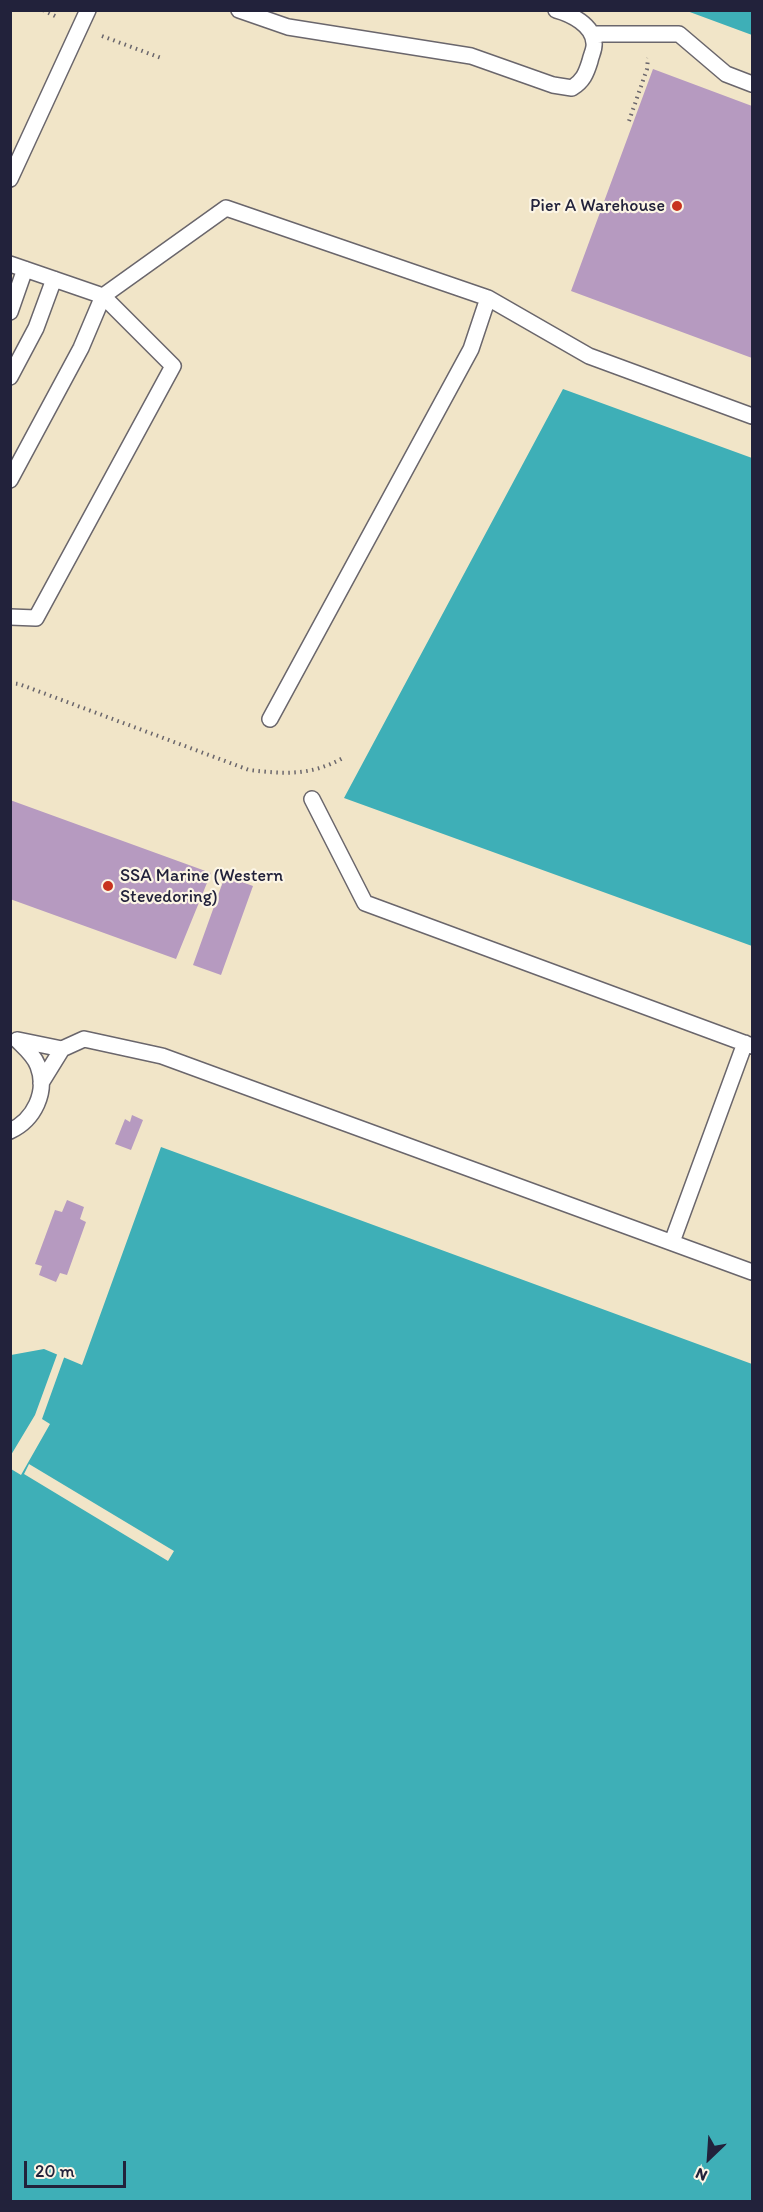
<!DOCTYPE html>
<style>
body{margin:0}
#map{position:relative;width:763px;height:2212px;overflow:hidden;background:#f1e5c8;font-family:Itim,sans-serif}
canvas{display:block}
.frame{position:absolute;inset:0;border:12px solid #22223b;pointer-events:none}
.north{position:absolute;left:679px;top:2128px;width:60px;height:60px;-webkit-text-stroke:4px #fcf5e5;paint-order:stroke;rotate:205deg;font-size:16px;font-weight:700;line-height:24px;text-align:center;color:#22223b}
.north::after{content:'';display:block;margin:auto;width:21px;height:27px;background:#22223b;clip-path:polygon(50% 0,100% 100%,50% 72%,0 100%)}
.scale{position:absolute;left:24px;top:2161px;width:102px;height:27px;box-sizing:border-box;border:3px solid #22223b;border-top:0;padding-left:8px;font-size:18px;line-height:21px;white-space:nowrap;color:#22223b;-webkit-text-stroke:4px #fcf5e5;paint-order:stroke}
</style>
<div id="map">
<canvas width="763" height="2212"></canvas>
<div class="frame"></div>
<div class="north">N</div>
<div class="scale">20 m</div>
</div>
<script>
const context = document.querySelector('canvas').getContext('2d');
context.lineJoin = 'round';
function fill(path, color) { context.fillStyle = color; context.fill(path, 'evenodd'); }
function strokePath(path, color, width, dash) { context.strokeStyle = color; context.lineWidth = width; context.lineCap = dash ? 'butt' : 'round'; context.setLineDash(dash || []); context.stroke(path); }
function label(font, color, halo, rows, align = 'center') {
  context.font = font + ' Itim,sans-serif'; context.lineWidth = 4.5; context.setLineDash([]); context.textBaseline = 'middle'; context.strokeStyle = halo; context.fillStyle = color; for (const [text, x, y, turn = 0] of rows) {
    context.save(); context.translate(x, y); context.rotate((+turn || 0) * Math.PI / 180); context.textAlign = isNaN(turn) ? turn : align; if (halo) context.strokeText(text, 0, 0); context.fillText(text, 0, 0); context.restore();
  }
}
fill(new Path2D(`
 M 685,11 L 752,11 L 752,35 L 687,11 Z
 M 563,389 L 752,458 L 752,946 L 344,798 Z
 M 161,1147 L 752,1364 L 752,2201 L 11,2202 L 11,1355 L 44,1349 L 82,1365 Z`), '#3eafb7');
fill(new Path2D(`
 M 58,1352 L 65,1355 L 42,1419 L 50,1424 L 21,1475 L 11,1469 L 11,1455 L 35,1415 Z
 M 29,1464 L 174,1551 L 168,1561 L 24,1474 Z`), '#f1e5c8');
fill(new Path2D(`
 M 653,69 L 752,106 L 752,358 L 571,291 Z
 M 10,800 L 211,873 L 176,959 L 10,899 Z
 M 225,876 L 253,886 L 221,975 L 193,965 Z
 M 132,1115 L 143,1120 L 131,1150 L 115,1144 L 125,1119 L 130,1122 Z
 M 67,1200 L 84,1207 L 80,1219 L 86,1222 L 67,1275 L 60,1273 L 56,1282 L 39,1275 L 42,1266 L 35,1264 L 55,1210 L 62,1212 Z`), '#b69ac0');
const service = new Path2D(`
 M 239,10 L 288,27 L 471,56 L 553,85 L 572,88 C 583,81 586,74 590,61 C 591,55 595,49 594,43 C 593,25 571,14 556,10
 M 593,34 L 679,34 L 726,74 L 752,84
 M 10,179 L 88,10
 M 10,264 L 103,296 L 226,208 L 488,298 L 471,349 L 270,719
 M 488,298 L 589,356 L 752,416
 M 10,312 L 25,269
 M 10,377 L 36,328 L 54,279
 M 10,480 L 81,348 L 103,296 L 173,366 L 36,618 L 10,617
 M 312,799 L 365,903 L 752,1046
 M 18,1040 L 62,1049
 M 41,1083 L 62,1049 L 84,1039 L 162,1056 L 752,1272
 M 10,1131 C 34,1120 48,1092 38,1066 C 34,1055 25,1048 17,1040
 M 672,1242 L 745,1043`);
strokePath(service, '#6a666c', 18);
strokePath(new Path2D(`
 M 43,10 L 57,17
 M 102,36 L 161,58
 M 629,121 L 647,69 L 648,58
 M 10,683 L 19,684 L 249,770 C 285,774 310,776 343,758`), '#6a666c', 4, [1.5, 4.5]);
strokePath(service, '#fff', 15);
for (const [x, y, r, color] of [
 [677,206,6,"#c8321e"],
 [108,886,6,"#c8321e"]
]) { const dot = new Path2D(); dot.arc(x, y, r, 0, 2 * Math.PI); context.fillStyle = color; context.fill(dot); strokePath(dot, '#fcf5e5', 2); }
label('18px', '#22223b', '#fcf5e5', [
 ["Pier A Warehouse",665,206],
 ["SSA Marine (Western",120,876,"left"],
 ["Stevedoring)",120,897,"left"]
], 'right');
</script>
